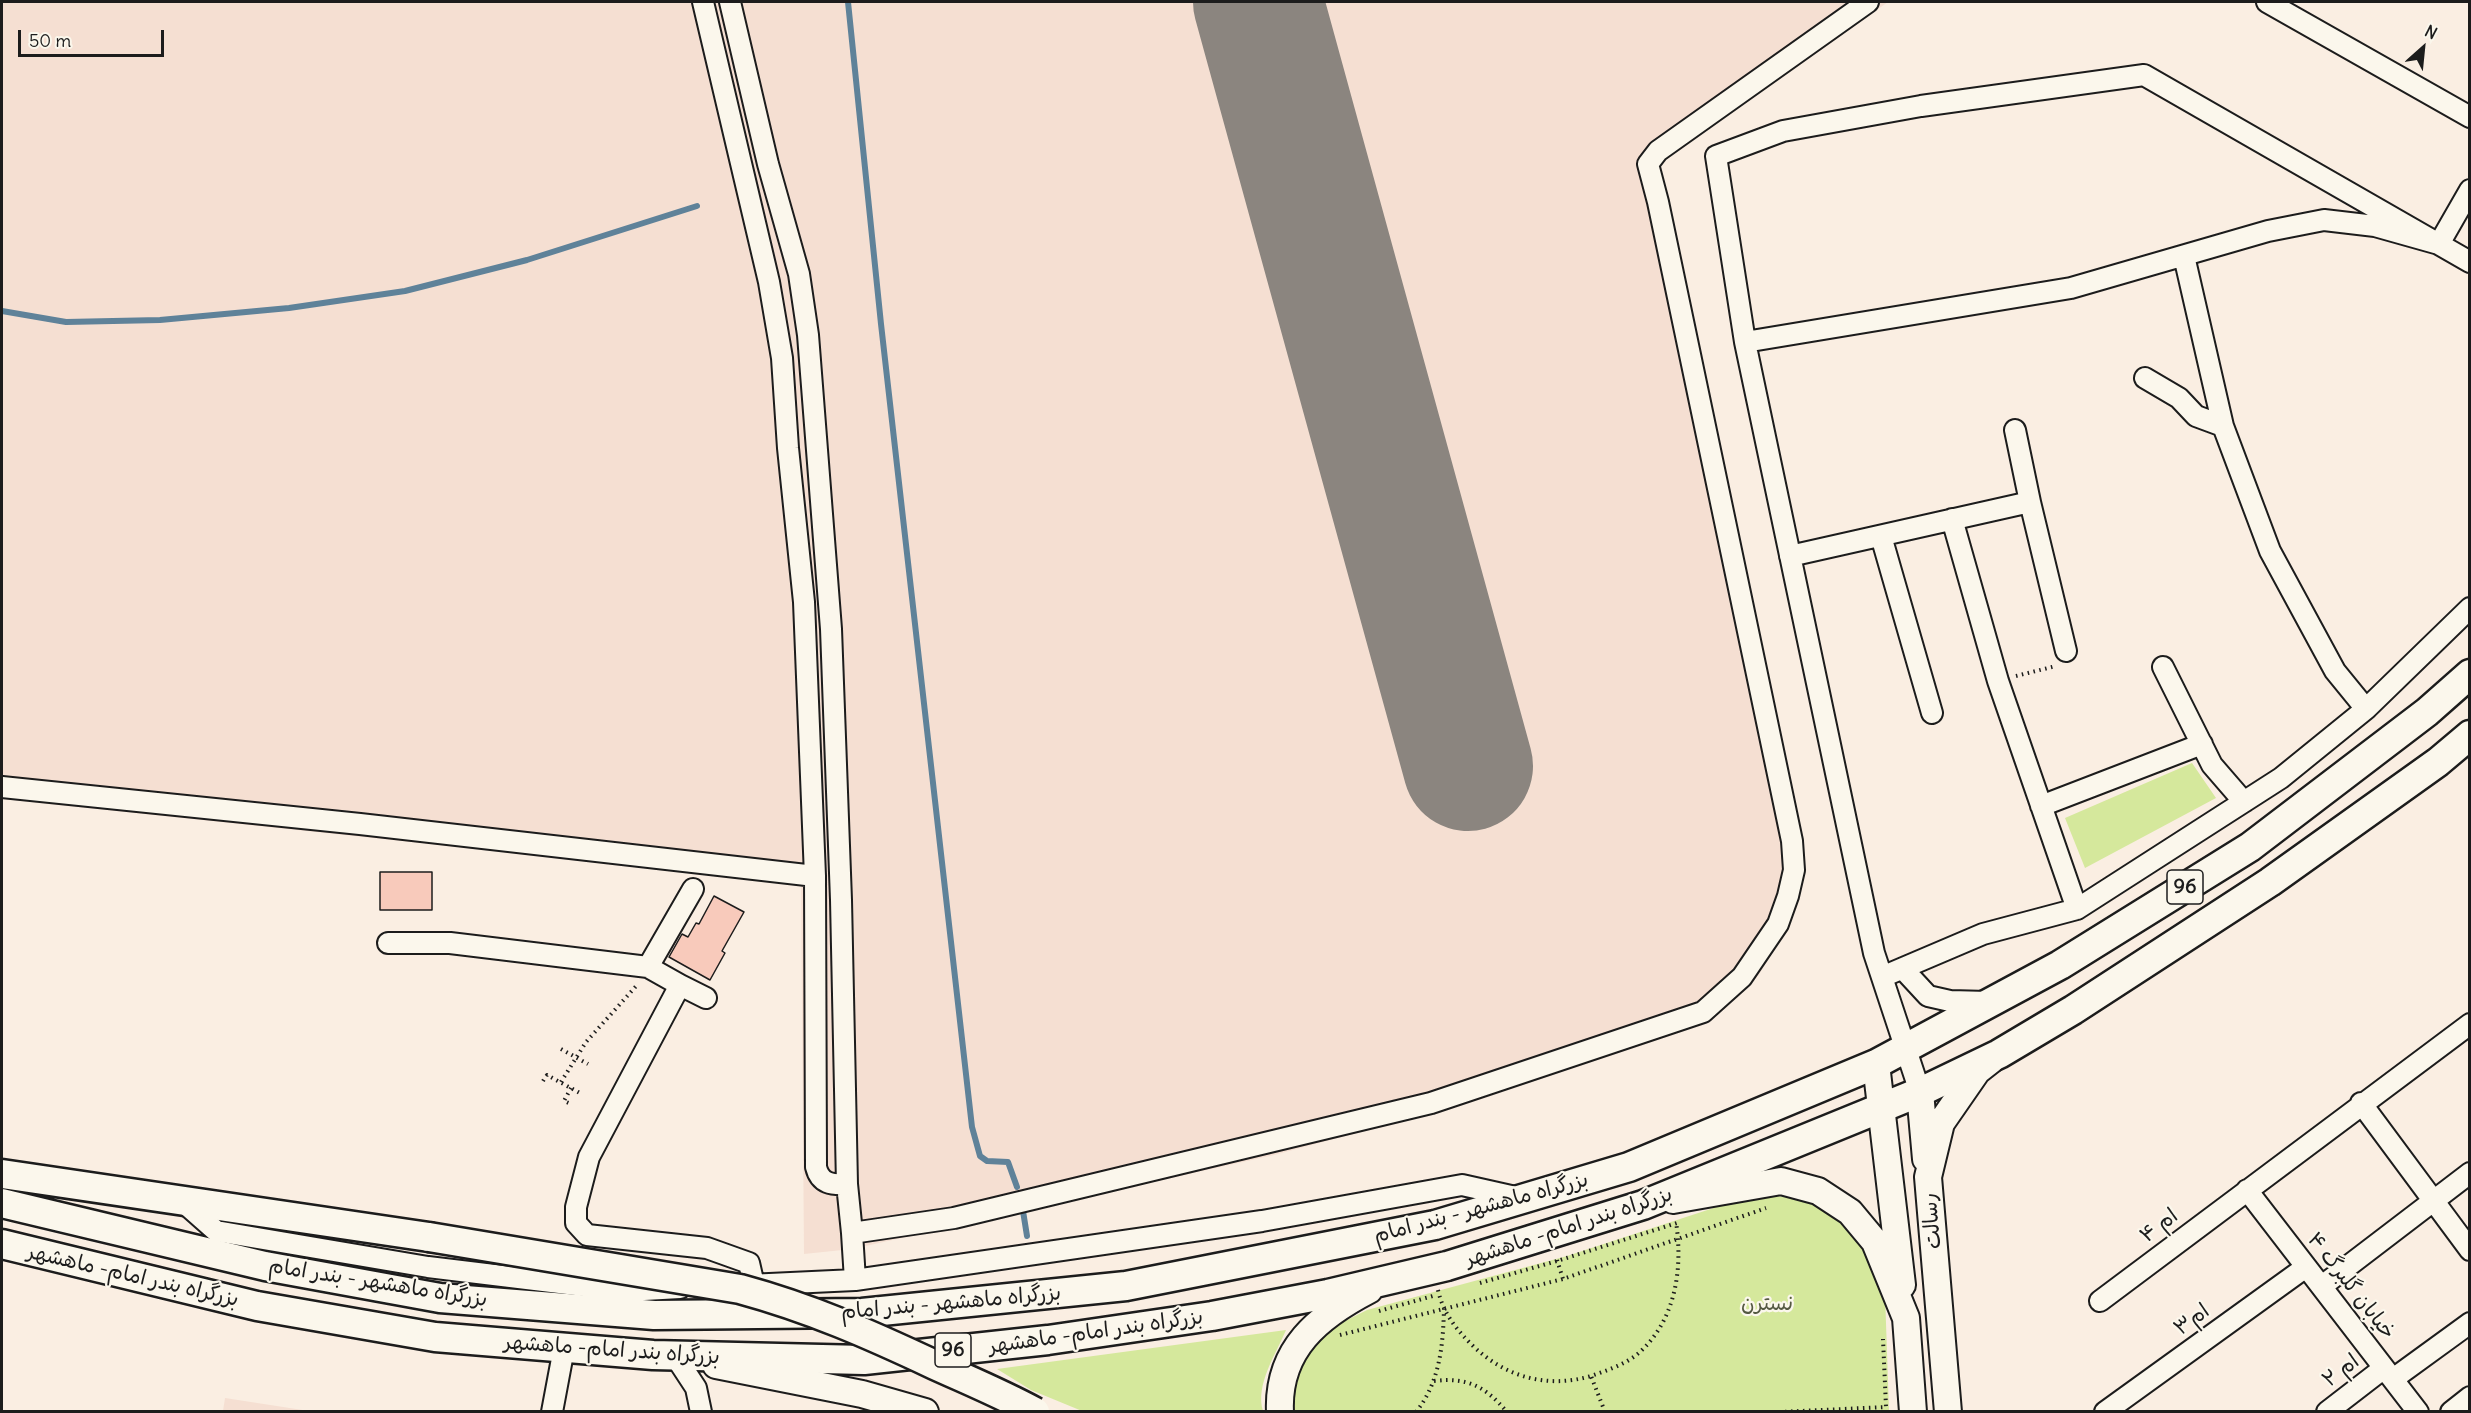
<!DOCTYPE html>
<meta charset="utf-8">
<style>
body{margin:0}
#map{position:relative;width:2471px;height:1413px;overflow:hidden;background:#faeee2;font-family:Delius,sans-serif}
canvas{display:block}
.frame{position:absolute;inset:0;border:3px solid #1c1c1c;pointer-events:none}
.north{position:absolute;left:2393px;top:18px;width:60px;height:60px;-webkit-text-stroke:4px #fbf7ec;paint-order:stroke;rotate:27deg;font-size:16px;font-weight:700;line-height:24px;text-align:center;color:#1c1c1c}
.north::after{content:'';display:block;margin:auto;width:21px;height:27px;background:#1c1c1c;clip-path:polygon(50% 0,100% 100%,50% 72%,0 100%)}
.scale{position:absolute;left:18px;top:30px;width:146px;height:27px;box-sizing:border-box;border:3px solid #1c1c1c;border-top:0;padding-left:8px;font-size:18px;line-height:21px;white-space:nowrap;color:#1c1c1c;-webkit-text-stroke:4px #fbf7ec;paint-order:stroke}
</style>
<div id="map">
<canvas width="2471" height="1413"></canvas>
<div class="frame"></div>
<div class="north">N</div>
<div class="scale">50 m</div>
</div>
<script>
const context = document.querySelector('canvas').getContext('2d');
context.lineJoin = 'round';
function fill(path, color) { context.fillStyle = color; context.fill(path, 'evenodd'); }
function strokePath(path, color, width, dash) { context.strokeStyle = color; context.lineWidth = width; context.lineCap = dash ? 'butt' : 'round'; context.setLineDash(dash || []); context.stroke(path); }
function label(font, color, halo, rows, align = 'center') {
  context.font = font + ' Delius,"Playpen Sans Arabic",sans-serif'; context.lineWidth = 4.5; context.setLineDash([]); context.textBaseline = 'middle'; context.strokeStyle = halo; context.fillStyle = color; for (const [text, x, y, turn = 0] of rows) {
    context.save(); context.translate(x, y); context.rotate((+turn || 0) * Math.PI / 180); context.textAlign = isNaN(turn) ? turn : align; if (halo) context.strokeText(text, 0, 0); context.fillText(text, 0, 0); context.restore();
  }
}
fill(new Path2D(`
 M 2,2 L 1888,2 L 1656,166 L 1803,853 L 1803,885 L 1790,924 L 1758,976 L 1717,1015 L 1439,1111 L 1274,1155 L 852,1249 L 804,1254 L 801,883 L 2,799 Z
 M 225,1398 L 309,1411 L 223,1411 Z`), '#f5dfd2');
fill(new Path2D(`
 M 2192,763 L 2216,798 L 2085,868 L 2065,818 Z
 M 1769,1195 L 1808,1200 L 1837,1218 L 1863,1249 L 1885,1294 L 1889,1411 L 1294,1412 L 1293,1401 L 1297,1368 L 1325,1331 L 1367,1310 L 1567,1256 L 1741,1199 Z
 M 1286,1330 C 1276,1354 1255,1385 1263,1411 L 1082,1411 L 1031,1390 L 997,1369 Z`), '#d5e89c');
strokePath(new Path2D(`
 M 848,2 L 881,324 L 972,1127 L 980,1156 L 987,1161 L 1008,1162 L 1017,1187
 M 2,311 L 66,322 L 160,320 L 289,308 L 405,291 L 527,260 L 697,206
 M 1023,1211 L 1027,1236`), '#5f8299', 6);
strokePath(new Path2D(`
 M 1258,2 L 1468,766`), '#8b857f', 130);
const building = new Path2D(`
 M 380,872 L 432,872 L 432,910 L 380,910 Z
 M 714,896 L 744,912 L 722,951 L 725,953 L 710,980 L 669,957 L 682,934 L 688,937 L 696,923 L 699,924 Z`);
fill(building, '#f8cabb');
strokePath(building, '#1c1c1c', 1.5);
const minor = new Path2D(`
 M 703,2 L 769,282 L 782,358 L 788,448 L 804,602 L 815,876 L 816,1167 C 820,1184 832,1185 847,1184 L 852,1233 L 954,1218 L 1431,1103 L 1703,1012 L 1742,977 L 1778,924 L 1788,896 L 1794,870 L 1792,841 L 1658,202 L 1648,164 L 1658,151 L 1868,2
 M 730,2 L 768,164 L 799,274 L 808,335 L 831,629 L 841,900 L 847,1184
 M 2267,2 L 2470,117
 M 2439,244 L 2470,190
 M 1745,342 L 1716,156 L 1783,131 L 1921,106 L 2144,75 L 2470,262
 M 2145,378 L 2179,398 L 2196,416 L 2223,426 L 2184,256
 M 2223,426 L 2270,551 L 2335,671 L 2366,709
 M 2030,502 L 2066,651
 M 1881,536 L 1932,713
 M 1790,556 L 2030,502 L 2015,430
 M 2163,667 L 2212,765 L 2244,802
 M 2,787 L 360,824 L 815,876
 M 2041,806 L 2202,744
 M 2077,909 L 2281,778 L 2366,709 L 2470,608
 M 388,943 L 450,943 L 648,967 L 680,985 L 589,1157 L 576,1207 L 576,1223 L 587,1235 L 707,1248 L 749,1263 L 754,1285
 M 648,967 L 693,889
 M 1903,969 L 1928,996 L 1950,1001 L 1988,1002
 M 1882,977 L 1983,934 L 2077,909 L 1998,681 L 1952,519
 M 680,985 L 706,998
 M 1920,1092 L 1874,953 L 1745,342 L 2071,288 L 2268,231 L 2324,220 L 2375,226 L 2439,244
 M 2361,1103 L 2470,1250
 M 2247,1190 L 2418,1412
 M 182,1201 L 216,1231 L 428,1267 L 626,1291 L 680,1288
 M 852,1233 L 855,1280
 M 748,1285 L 855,1280 L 1262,1221 L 1462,1185 L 1520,1198
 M 2322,1286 L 2470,1173
 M 2100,1301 L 2470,1024
 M 675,1356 L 696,1388 L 701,1412
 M 2393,1379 L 2470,1323
 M 552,1412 L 564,1348
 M 2105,1412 L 2306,1267
 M 2327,1412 L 2384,1368
 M 2451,1412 L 2470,1397`);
const major = new Path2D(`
 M 1876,1064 L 1902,1285
 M 1920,1092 L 1926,1159
 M 1673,1200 L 1781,1181 L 1818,1191 L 1850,1212 L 1875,1242 L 1906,1318 L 1913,1412
 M 716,1365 L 862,1394 L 925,1412
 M 1280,1412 C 1277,1349 1319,1316 1369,1290
 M 1948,1412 L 1928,1177 L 1941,1123 L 1977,1071 L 1991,1060`);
const highway = new Path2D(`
 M 2,1174 L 429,1237
 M 2,1203 L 265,1266 L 440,1298 L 654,1315 L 862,1313 L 1126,1286 L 1435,1225 L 1629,1167 L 1876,1064 L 2060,965 L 2250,847 L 2427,712 L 2470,674
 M 2,1244 L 257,1306 L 435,1337 L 653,1355 L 864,1360 L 1048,1340 L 1212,1316 L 1328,1294 L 1447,1266 L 1643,1205 L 1920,1092 L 1999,1054 L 2073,1010 L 2270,882 L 2438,762 L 2470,735`);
strokePath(minor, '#1c1c1c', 24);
strokePath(major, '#1c1c1c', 30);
strokePath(highway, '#1c1c1c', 33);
strokePath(new Path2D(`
 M 2016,676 L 2056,666
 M 561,1049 L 588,1064
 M 543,1081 L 547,1075 L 580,1093
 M 561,1082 L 586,1042 L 638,984
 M 571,1088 L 564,1101 L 571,1104
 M 1557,1260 L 1563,1279
 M 1480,1283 L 1557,1261 L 1677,1223
 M 1438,1290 C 1443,1313 1456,1329 1472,1345 C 1505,1377 1547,1389 1591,1376
 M 1379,1311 L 1433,1296
 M 1340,1335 L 1563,1279 L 1766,1208
 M 1434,1381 C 1467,1377 1485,1386 1507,1412
 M 1416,1412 C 1440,1382 1443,1345 1444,1309
 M 1605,1412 L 1591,1376 C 1608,1370 1627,1364 1641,1351 C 1676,1318 1683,1268 1676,1222
 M 1779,1412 L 1886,1407 L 1883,1339`), '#1c1c1c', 4, [1.5, 4.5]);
strokePath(minor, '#fbf7ec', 20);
strokePath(major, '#fbf7ec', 26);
strokePath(highway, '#fbf7ec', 28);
const highwayBridge = new Path2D(`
 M 429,1237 L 740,1289 C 810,1308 869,1334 935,1365 C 968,1380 1002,1394 1035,1412`);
strokePath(highwayBridge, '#1c1c1c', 33, []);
strokePath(highwayBridge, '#fbf7ec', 28);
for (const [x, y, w] of [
 [2185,887,36],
 [953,1350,36]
]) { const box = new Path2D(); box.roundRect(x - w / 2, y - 17, w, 34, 4.5); context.fillStyle = '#fbf7ec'; context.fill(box); strokePath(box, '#1c1c1c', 1.5); }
label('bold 20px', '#1c1c1c', null, [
 ["96",2185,887],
 ["96",953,1350]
]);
label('21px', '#1c1c1c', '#fbf7ec', [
 ["بزرگراه ماهشهر - بندر امام",1481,1208,-15],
 ["رسالت",1932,1221,-95],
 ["ام ۴",2159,1226,-37],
 ["بزرگراه بندر امام- ماهشهر",1569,1227,-18],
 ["بزرگراه بندر امام- ماهشهر",133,1276,13],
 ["بزرگراه ماهشهر - بندر امام",378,1283,9],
 ["خیابان گلبرگ ۴",2351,1286,52],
 ["بزرگراه ماهشهر - بندر امام",951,1303,-5],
 ["ام۳",2192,1320,-36],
 ["بزرگراه بندر امام- ماهشهر",1096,1332,-8],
 ["بزرگراه بندر امام- ماهشهر",612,1350,4],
 ["ام ۲",2341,1371,-37]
]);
label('21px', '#545942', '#fbf7ec', [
 ["نسترن",1767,1304]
]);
</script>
